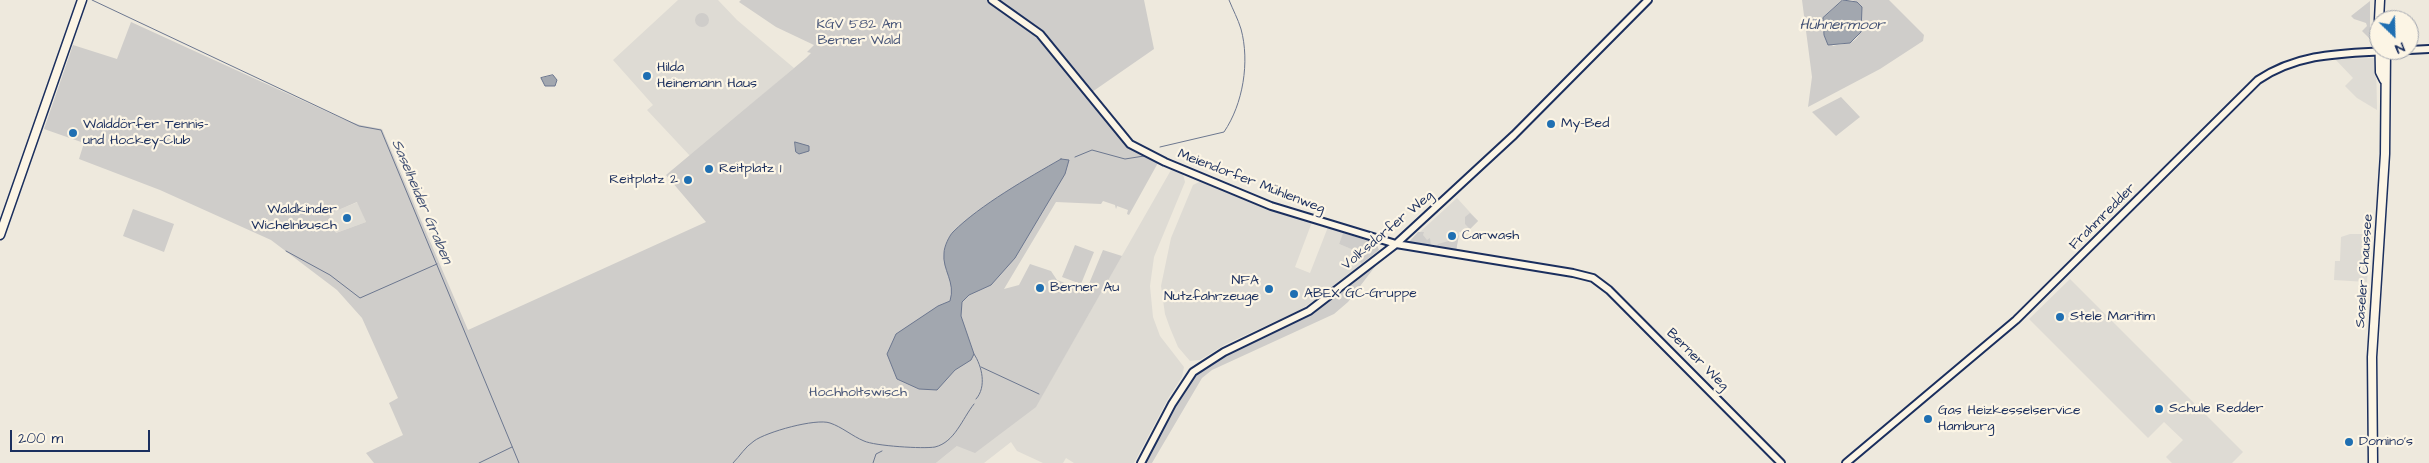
<!DOCTYPE html>
<meta charset="utf-8">
<style>
body{margin:0}
#map{position:relative;width:2429px;height:463px;overflow:hidden;background:#eee9dd;font-family:"Architects Daughter",sans-serif}
canvas{display:block}
.north{position:absolute;left:2369px;top:10px;width:50px;height:50px;box-sizing:border-box;background:#fcf5e5;border:1px solid #a2a6af;border-radius:50%;rotate:156deg;font-size:14px;font-weight:700;line-height:20px;text-align:center;color:#1b2f5e}
.north::after{content:'';display:block;margin:auto;width:18px;height:22px;background:#1f6fb2;clip-path:polygon(50% 0,100% 100%,50% 72%,0 100%)}
.scale{position:absolute;left:10px;top:430px;width:140px;height:22px;box-sizing:border-box;border:2px solid #1b2f5e;border-top:0;padding-left:6px;font-size:15px;line-height:18px;white-space:nowrap;color:#1b2f5e;-webkit-text-stroke:4px #fcf5e5;paint-order:stroke}
</style>
<div id="map">
<canvas width="2429" height="463"></canvas>
<div class="north">N</div>
<div class="scale">200 m</div>
</div>
<script>
const context = document.querySelector('canvas').getContext('2d');
context.lineJoin = 'round';
function fill(path, color) { context.fillStyle = color; context.fill(path, 'evenodd'); }
function strokePath(path, color, width, dash) { context.strokeStyle = color; context.lineWidth = width; context.lineCap = dash ? 'butt' : 'round'; context.setLineDash(dash || []); context.stroke(path); }
function label(font, color, halo, rows, align = 'center') {
  context.font = font + ' "Architects Daughter",sans-serif'; context.lineWidth = 4.5; context.setLineDash([]); context.textBaseline = 'middle'; context.strokeStyle = halo; context.fillStyle = color; for (const [text, x, y, turn = 0] of rows) {
    context.save(); context.translate(x, y); context.rotate((+turn || 0) * Math.PI / 180); context.textAlign = isNaN(turn) ? turn : align; if (halo) context.strokeText(text, 0, 0); context.fillText(text, 0, 0); context.restore();
  }
}
fill(new Path2D(`
 M 678,0 L 718,0 L 737,20 L 794,68 L 691,157 L 647,110 L 653,105 L 613,60 Z
 M 2376,58 L 2377,110 L 2357,98 L 2345,86 L 2353,78 L 2335,59 Z
 M 1171,170 L 1183,174 L 1185,182 L 1154,257 L 1150,286 L 1153,317 L 1160,336 L 1184,367 L 1182,377 L 1169,397 L 1134,463 L 1074,463 L 1066,458 L 1063,463 L 1043,463 L 1017,451 L 1011,442 L 984,463 L 936,463 L 957,446 L 1036,406 Z
 M 1201,181 L 1312,222 L 1295,267 L 1310,273 L 1328,227 L 1344,232 L 1339,244 L 1357,251 L 1361,264 L 1328,292 L 1298,311 L 1226,344 L 1200,360 L 1190,361 L 1178,347 L 1170,328 L 1165,314 L 1161,286 L 1171,238 L 1193,185 Z
 M 1457,198 L 1478,221 L 1466,233 L 1459,232 L 1456,251 L 1409,242 Z
 M 358,202 L 366,222 L 336,233 L 328,214 Z
 M 2350,234 L 2367,234 L 2370,238 L 2367,282 L 2334,280 L 2335,261 L 2340,261 L 2341,237 Z
 M 2070,279 L 2243,452 L 2232,463 L 2172,463 L 2166,457 L 2183,440 L 2164,422 L 2148,438 L 2029,319 Z`), '#dedbd4');
fill(new Path2D(`
 M 741,0 L 988,0 L 1033,30 L 1122,138 L 1159,161 L 1129,215 L 1127,214 L 1128,210 L 1117,206 L 1116,209 L 1115,205 L 1103,201 L 1101,204 L 1056,202 L 1004,289 L 1019,285 L 1030,264 L 1051,271 L 1057,280 L 1086,291 L 1103,250 L 1122,256 L 1036,407 L 975,453 L 957,446 L 936,463 L 374,463 L 366,453 L 403,435 L 389,403 L 398,398 L 362,318 L 337,290 L 271,240 L 160,190 L 79,159 L 84,143 L 44,129 L 73,45 L 117,59 L 131,22 L 343,119 L 360,125 L 382,129 L 468,330 L 706,222 L 666,175 L 806,58 L 811,53 L 807,52 L 814,45 L 776,27 L 739,2 ZM 357,202 L 366,222 L 336,233 L 329,214 Z
 M 999,0 L 1144,0 L 1154,49 L 1092,92 L 1040,30 Z
 M 1802,0 L 1843,0 L 1823,19 L 1824,35 L 1833,46 C 1838,44 1843,45 1849,43 C 1866,38 1863,15 1857,2 L 1852,0 L 1889,0 L 1924,35 L 1923,41 L 1880,69 L 1808,107 L 1812,77 Z
 M 2370,1 L 2370,39 L 2362,31 L 2367,26 L 2366,23 L 2354,19 L 2351,16 Z
 M695 20a7 7 0 1 1 14 0a7 7 0 1 1-14 0Z
 M 1841,97 L 1860,117 L 1836,136 L 1812,112 Z
 M 133,209 L 174,224 L 164,252 L 123,236 Z
 M 1470,213 L 1478,221 L 1470,229 L 1465,224 L 1465,217 Z
 M 1418,232 L 1424,232 L 1423,235 L 1427,240 L 1430,238 L 1431,247 L 1409,242 Z
 M 1343,233 L 1376,243 L 1379,250 L 1361,264 L 1356,251 L 1339,244 Z
 M 1459,235 L 1456,251 L 1436,247 L 1438,244 L 1452,240 Z
 M 1075,245 L 1094,252 L 1081,284 L 1062,277 Z
 M 1376,262 L 1377,264 L 1348,302 L 1334,314 L 1212,370 L 1202,378 L 1152,463 L 1144,463 C 1159,433 1173,399 1197,375 C 1227,347 1268,337 1303,317 C 1330,302 1351,280 1376,262 Z`), '#cfcdca');
const water = new Path2D(`
 M 1843,0 L 1857,2 L 1862,7 L 1861,32 L 1850,43 L 1828,45 L 1824,35 L 1823,18 Z
 M 553,75 L 557,80 L 555,86 L 545,86 L 541,78 Z
 M 795,142 L 809,146 L 809,151 L 799,154 L 796,152 Z
 M 1061,159 L 1069,160 L 1065,174 L 1015,258 L 991,285 L 969,295 L 962,302 L 961,316 L 974,354 L 971,360 L 955,370 L 937,390 L 919,389 L 897,379 L 887,354 L 896,334 L 938,306 L 950,301 C 956,282 942,270 944,253 C 944,247 949,236 953,232 C 980,205 1028,178 1061,159 Z`);
fill(water, '#a2a7af');
strokePath(water, '#6c778f', 1);
strokePath(new Path2D(`
 M 92,0 L 359,126 L 381,130 L 519,463
 M 1160,147 L 1224,132 C 1243,104 1250,62 1241,29 C 1238,19 1233,10 1229,0
 M 1075,157 L 1092,150 L 1125,159 L 1144,156
 M 286,251 L 330,275 L 360,298 L 437,264
 M 974,354 C 982,366 987,387 976,399
 M 981,367 L 1039,394
 M 479,463 L 512,447
 M 733,463 C 740,456 745,447 754,441 C 766,432 816,418 830,423 C 842,427 852,436 864,441 C 875,446 923,449 935,447 C 955,442 962,419 974,404
 M 873,463 L 876,454 L 882,451`), '#6c778f', 1);
const minor = new Path2D(`
 M 992,0 L 1040,34 L 1130,144 L 1165,162 L 1271,206 L 1396,244 L 1573,273 L 1593,278 L 1609,290 L 1781,463
 M 2409,50 L 2429,49
 M 1141,463 L 1172,404 L 1193,372 L 1224,352 L 1309,311 L 1396,244 L 1514,135 L 1648,0
 M 1846,463 L 2016,320 L 2258,80 C 2303,50 2350,54 2402,50`);
const major = new Path2D(`
 M 2379,20 L 2380,0
 M 2379,22 L 2380,72 L 2384,80
 M 0,235 L 82,0
 M 2373,463 L 2372,357 L 2385,154 L 2386,50`);
strokePath(minor, '#1b2f5e', 10);
strokePath(major, '#1b2f5e', 11);
strokePath(minor, '#fcf5e5', 6);
strokePath(major, '#fcf5e5', 8);
for (const [x, y, r, color] of [
 [647,76,5,"#1f6fb2"],
 [1551,124,5,"#1f6fb2"],
 [73,133,5,"#1f6fb2"],
 [709,169,5,"#1f6fb2"],
 [688,180,5,"#1f6fb2"],
 [347,218,5,"#1f6fb2"],
 [1452,236,5,"#1f6fb2"],
 [1040,288,5,"#1f6fb2"],
 [1269,289,5,"#1f6fb2"],
 [1294,294,5,"#1f6fb2"],
 [2060,317,5,"#1f6fb2"],
 [2159,409,5,"#1f6fb2"],
 [1928,419,5,"#1f6fb2"],
 [2349,442,5,"#1f6fb2"]
]) { const dot = new Path2D(); dot.arc(x, y, r, 0, 2 * Math.PI); context.fillStyle = color; context.fill(dot); strokePath(dot, '#fcf5e5', 2); }
label('14px', '#485679', '#fcf5e5', [
 ["KGV 582 Am",859,25],
 ["Berner Wald",859,41],
 ["Hochholtswisch",858,393]
]);
label('14px', '#1b2f5e', '#fcf5e5', [
 ["Hilda",657,68],
 ["Heinemann Haus",657,84],
 ["My-Bed",1561,124],
 ["Walddörfer Tennis-",83,125],
 ["und Hockey-Club",83,141],
 ["Reitplatz 1",719,169],
 ["Reitplatz 2",678,180,"right"],
 ["Waldkinder",337,210,"right"],
 ["Wichelnbusch",337,226,"right"],
 ["Carwash",1462,236],
 ["NFA",1259,281,"right"],
 ["Nutzfahrzeuge",1259,297,"right"],
 ["Berner Au",1050,288],
 ["ABEX GC-Gruppe",1304,294],
 ["Stele Maritim",2070,317],
 ["Schule Redder",2169,409],
 ["Gas Heizkesselservice",1938,411],
 ["Hamburg",1938,427],
 ["Domino's",2359,442]
], 'left');
label('14px', '#1b2f5e', '#fcf5e5', [
 ["Meiendorfer Mühlenweg",1251,182,21],
 ["Frahmredder",2103,217,-45],
 ["Volksdorfer Weg",1388,231,-40],
 ["Saseler Chaussee",2365,271,-86],
 ["Berner Weg",1697,360,45]
]);
label('italic 15px', '#445376', '#fcf5e5', [
 ["Hühnermoor",1842,26],
 ["Saselheider Graben",421,202,67]
]);
</script>
